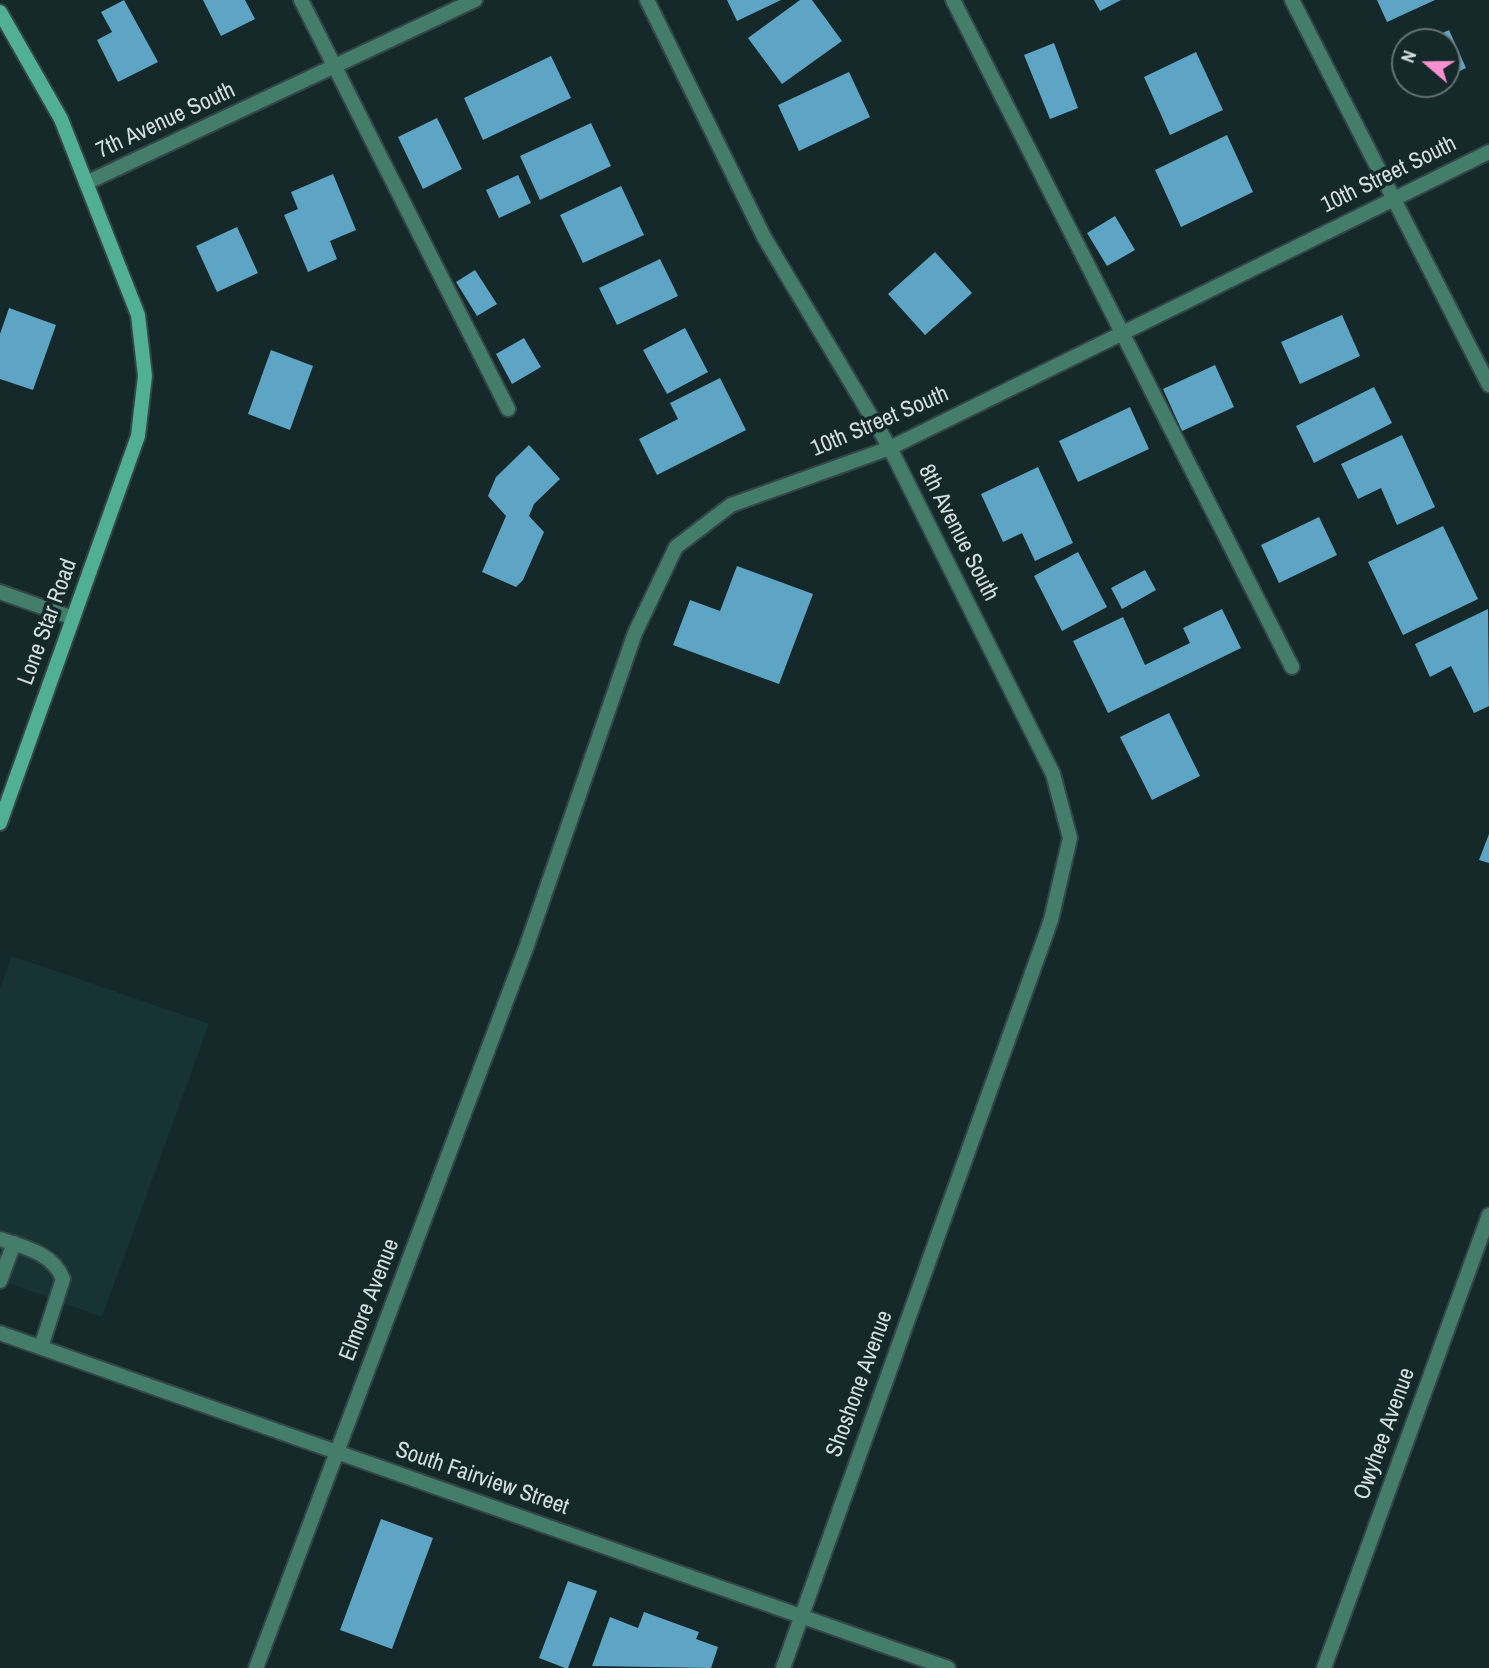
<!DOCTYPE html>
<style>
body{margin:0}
#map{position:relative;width:1489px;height:1668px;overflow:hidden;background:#16292a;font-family:"Archivo Narrow",sans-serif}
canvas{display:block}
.north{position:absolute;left:1391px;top:28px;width:70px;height:70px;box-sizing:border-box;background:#16292a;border:2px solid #627172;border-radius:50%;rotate:290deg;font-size:19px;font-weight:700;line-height:28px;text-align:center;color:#d3dedf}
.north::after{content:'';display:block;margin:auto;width:24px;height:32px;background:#f790ce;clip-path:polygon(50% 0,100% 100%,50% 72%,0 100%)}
</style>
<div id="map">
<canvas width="1489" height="1668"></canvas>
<div class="north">N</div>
</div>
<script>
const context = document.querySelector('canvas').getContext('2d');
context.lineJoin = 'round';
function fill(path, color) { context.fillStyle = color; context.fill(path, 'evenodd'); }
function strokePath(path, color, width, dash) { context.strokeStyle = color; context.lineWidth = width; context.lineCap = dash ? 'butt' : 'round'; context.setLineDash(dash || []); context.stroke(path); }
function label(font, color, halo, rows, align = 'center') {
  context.font = font + ' "Archivo Narrow",sans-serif'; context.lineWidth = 7; context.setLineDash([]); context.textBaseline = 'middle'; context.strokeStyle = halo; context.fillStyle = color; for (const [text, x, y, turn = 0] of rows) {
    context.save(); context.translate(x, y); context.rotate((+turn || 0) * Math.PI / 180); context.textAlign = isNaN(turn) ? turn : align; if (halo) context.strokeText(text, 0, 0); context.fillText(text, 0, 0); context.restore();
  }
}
fill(new Path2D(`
 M 12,956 L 209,1024 L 102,1317 L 0,1280 L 0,989 Z`), '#173334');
fill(new Path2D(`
 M 124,0 L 158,62 L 118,82 L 97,40 L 112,32 L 101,12 Z
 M 203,0 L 245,0 L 255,19 L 221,36 Z
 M 727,0 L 781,0 L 737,21 Z
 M 800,0 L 812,0 L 842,41 L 782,84 L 748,38 Z
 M 1094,0 L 1121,0 L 1100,11 Z
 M 1377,0 L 1435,0 L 1387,22 Z
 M 1449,30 L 1466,68 L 1447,77 L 1447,42 L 1423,42 Z
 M 1054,43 L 1078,108 L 1050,119 L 1024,55 Z
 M 1196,52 L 1223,110 L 1170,135 L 1144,77 Z
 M 551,56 L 571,98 L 483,140 L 464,98 Z
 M 849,72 L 870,117 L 799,151 L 778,105 Z
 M 1413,84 L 1433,84 L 1416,92 Z
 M 437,118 L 462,169 L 423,189 L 398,137 Z
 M 591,123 L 611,166 L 540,200 L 520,156 Z
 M 1227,135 L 1253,192 L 1181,227 L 1155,170 Z
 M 333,174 L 356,230 L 330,241 L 337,259 L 308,272 L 284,215 L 298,209 L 291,192 Z
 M 518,175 L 531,203 L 499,218 L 486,190 Z
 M 621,186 L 644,235 L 583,263 L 560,215 Z
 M 1115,216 L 1135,250 L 1107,266 L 1087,233 Z
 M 237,227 L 258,273 L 217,292 L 196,246 Z
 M 935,252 L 972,293 L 925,335 L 888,294 Z
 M 660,259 L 678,296 L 617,325 L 599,288 Z
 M 475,270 L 497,304 L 477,316 L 456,282 Z
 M 9,308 L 56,325 L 33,390 L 0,379 L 0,334 Z
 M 1342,315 L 1360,356 L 1300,384 L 1281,342 Z
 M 685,328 L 708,372 L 667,394 L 643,350 Z
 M 524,338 L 541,367 L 512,384 L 496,354 Z
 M 271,350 L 313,366 L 290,430 L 248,414 Z
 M 1215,365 L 1234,407 L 1182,431 L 1163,389 Z
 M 720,378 L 746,430 L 657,475 L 639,439 L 678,419 L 670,403 Z
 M 1374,387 L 1392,423 L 1314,463 L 1296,426 Z
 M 1130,407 L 1149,449 L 1078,482 L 1059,441 Z
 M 1402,435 L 1435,507 L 1397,525 L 1381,488 L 1358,499 L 1341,464 Z
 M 529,445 L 560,479 L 534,504 L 529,516 L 544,532 L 523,580 L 516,587 L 482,572 L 506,516 L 488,496 L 496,477 Z
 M 1038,467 L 1073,543 L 1035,561 L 1022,533 L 1003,542 L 981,494 Z
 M 1319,517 L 1337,555 L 1279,583 L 1261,545 Z
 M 1443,526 L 1478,599 L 1403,635 L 1368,562 Z
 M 1078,552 L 1107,607 L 1062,631 L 1034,576 Z
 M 737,566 L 813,594 L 779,684 L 673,645 L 690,600 L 720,611 Z
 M 1145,570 L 1156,590 L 1122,609 L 1111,588 Z
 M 1222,609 L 1241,648 L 1108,713 L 1073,641 L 1123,617 L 1145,665 L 1190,643 L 1183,628 Z
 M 1488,609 L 1489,706 L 1474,713 L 1451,666 L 1430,677 L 1415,644 Z
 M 1169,713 L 1200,776 L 1152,800 L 1120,737 Z
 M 1489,834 L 1489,863 L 1479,860 Z
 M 381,1519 L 433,1538 L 392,1649 L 340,1630 Z
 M 568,1581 L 597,1591 L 568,1668 L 565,1668 L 539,1658 Z
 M 644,1612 L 699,1632 L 696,1639 L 718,1647 L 711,1668 L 592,1666 L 610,1617 L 638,1628 Z`), '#5ea5c5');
const lane = new Path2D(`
 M 301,0 L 508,409
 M 953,0 L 1292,667
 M 0,1239 C 24,1247 53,1253 63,1279 L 41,1347
 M 0,1281 L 14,1243`);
const street = new Path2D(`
 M 647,0 L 764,237 L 890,448 L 1053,774 L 1070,838 L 1051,920 L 783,1668
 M 1292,0 L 1489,385
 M 86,183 L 475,0
 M 0,592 L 73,618
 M 0,1333 L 948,1668
 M 256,1668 L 526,948 L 635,633 L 676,547 L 731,505 L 890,448 L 1489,152
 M 1324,1668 L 1489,1215`);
const secondary = new Path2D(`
 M 0,12 L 61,119 L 138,315 L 145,376 L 138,436 L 0,823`);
strokePath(lane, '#344647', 18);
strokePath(street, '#344647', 18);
strokePath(secondary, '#344647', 18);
strokePath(lane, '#457d6b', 14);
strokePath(street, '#457d6b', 14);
strokePath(secondary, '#51af93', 14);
label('23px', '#d3dedf', '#16292a', [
 ["7th Avenue South",166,121,-25],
 ["10th Street South",1389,175,-26],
 ["10th Street South",880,422,-23],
 ["8th Avenue South",958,533,63],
 ["Lone Star Road",48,622,-70],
 ["Elmore Avenue",370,1300,-69],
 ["Shoshone Avenue",860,1384,-70],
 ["Owyhee Avenue",1385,1434,-70],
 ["South Fairview Street",482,1479,19]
]);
</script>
